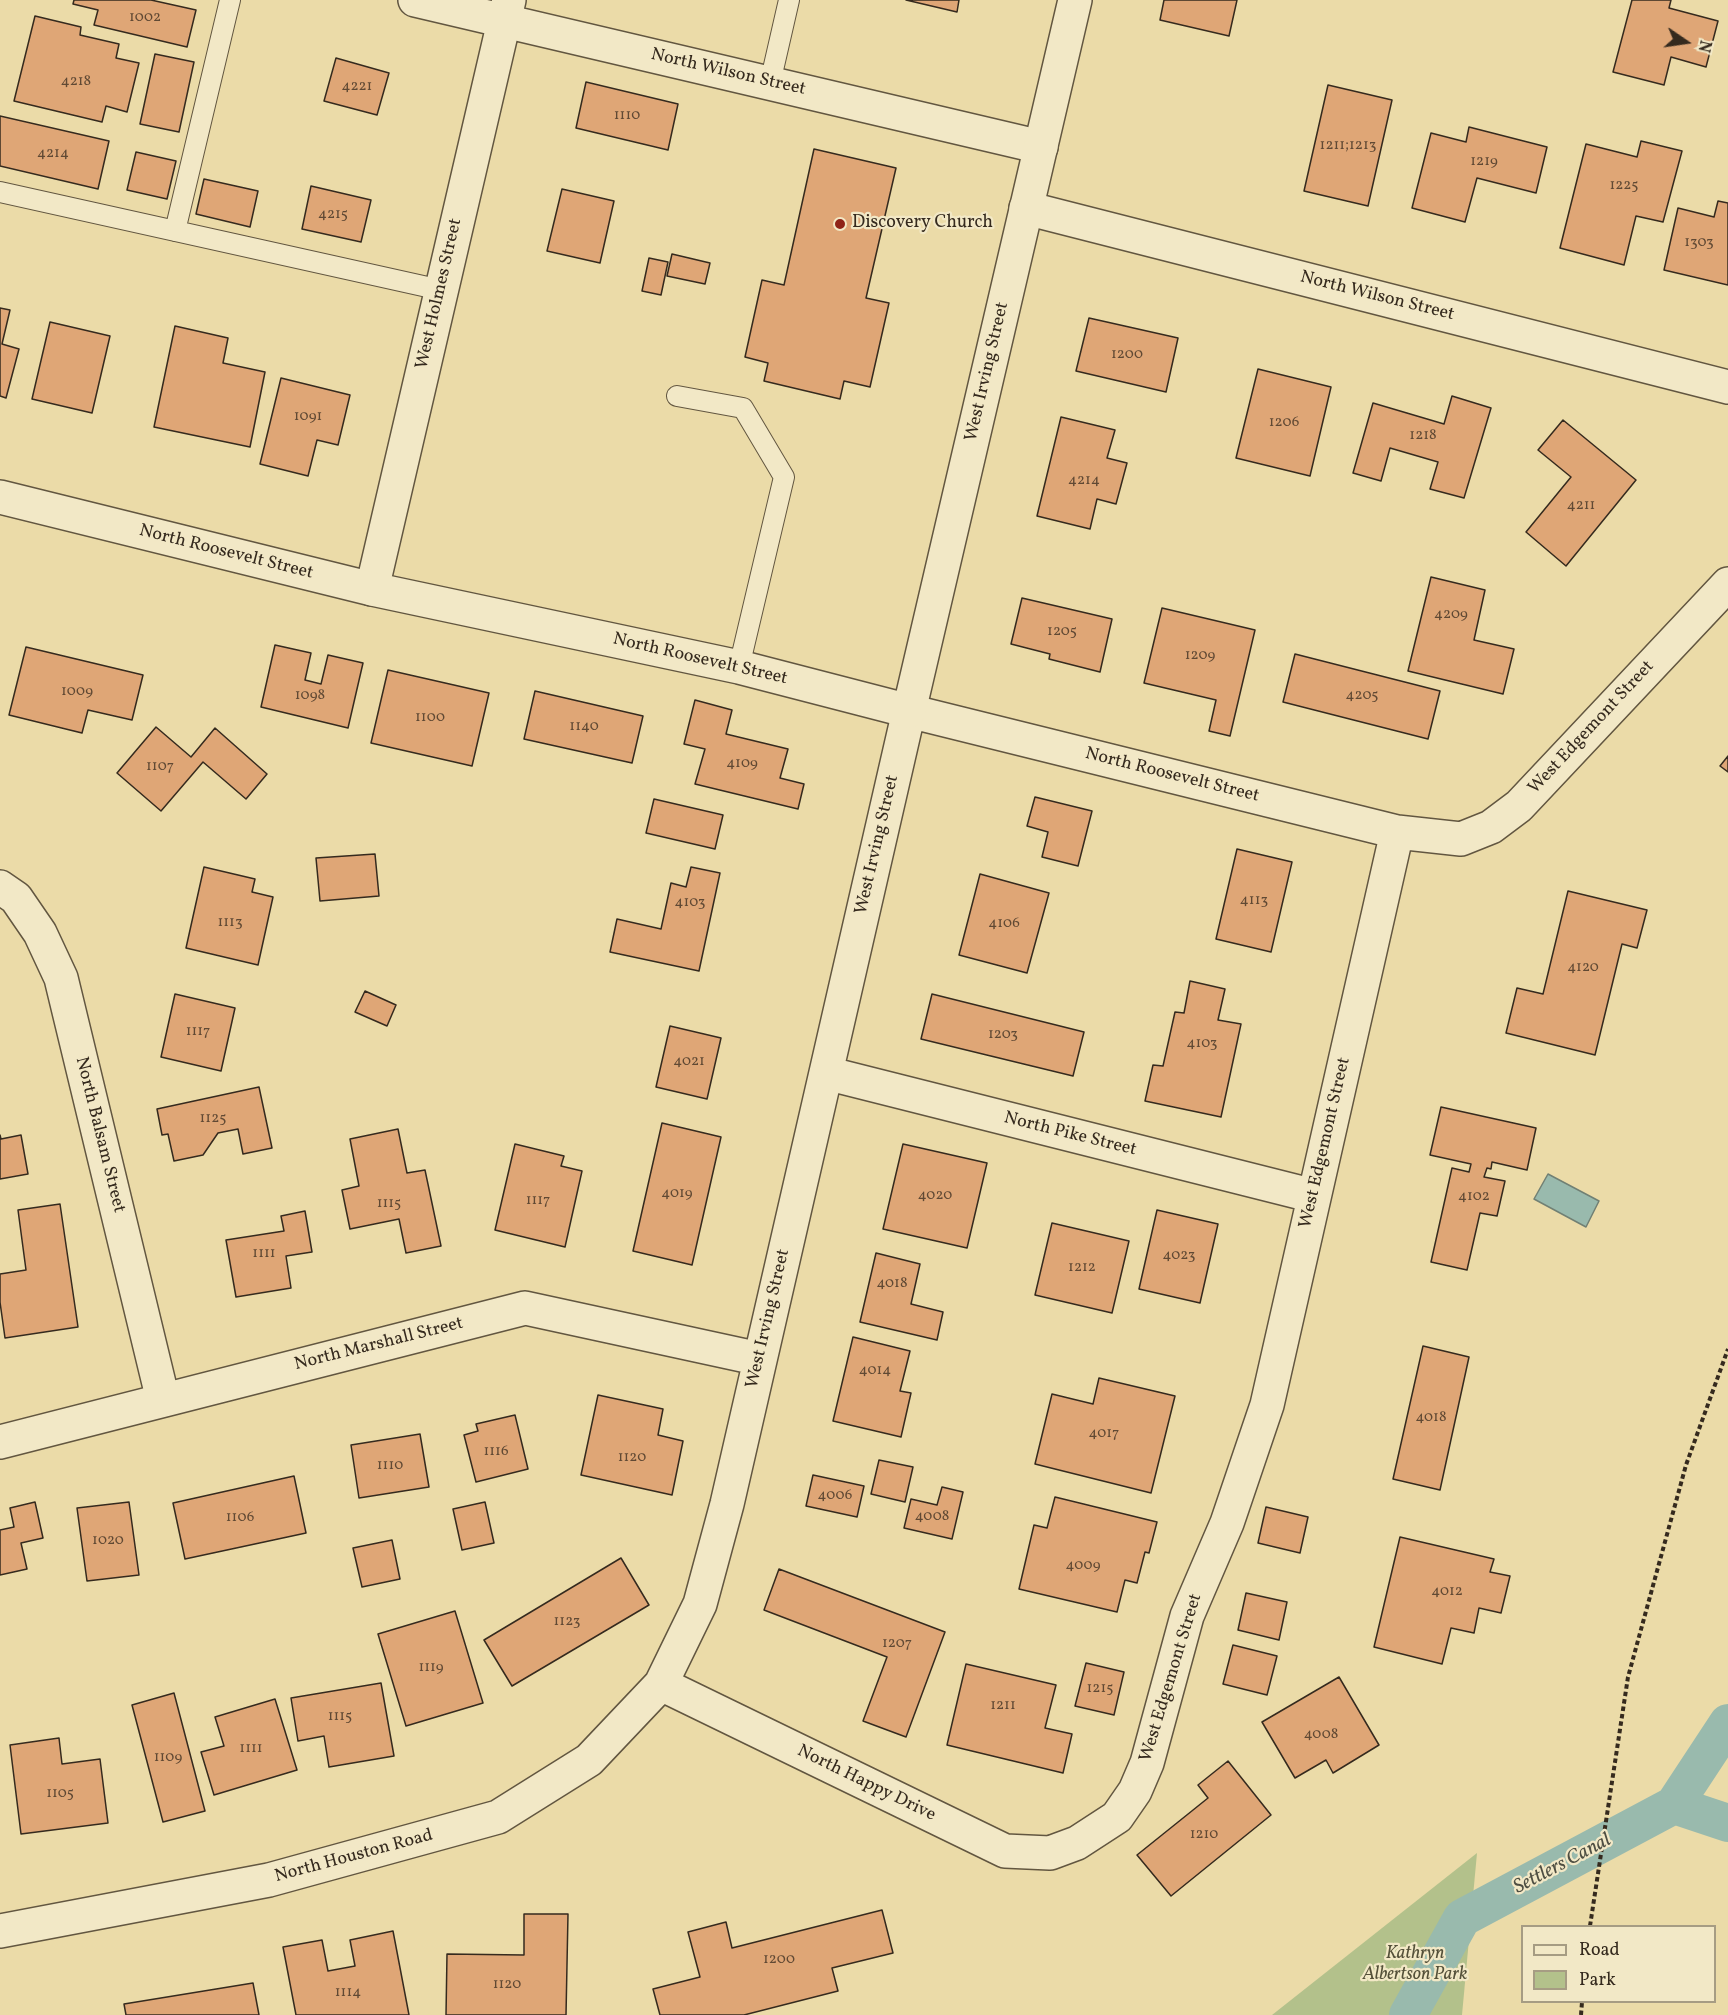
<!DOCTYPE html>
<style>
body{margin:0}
#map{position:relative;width:1728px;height:2015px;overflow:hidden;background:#ebdba8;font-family:Vollkorn,serif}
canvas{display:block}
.legend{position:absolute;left:1521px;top:1925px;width:195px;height:78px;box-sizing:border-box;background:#f2e8c6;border:2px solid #a69c83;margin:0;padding:8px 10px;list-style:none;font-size:18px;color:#352a1e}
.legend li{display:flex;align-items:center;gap:12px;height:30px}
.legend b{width:30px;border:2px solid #a69c83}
.north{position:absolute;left:1656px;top:12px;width:60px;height:60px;-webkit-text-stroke:4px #f2e8c6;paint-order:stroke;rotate:103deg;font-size:16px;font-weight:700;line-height:24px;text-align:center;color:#352a1e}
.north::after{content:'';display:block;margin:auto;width:21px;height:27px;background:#352a1e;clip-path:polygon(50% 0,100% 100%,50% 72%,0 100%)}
</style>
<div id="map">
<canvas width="1728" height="2015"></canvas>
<ul class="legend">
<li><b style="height:8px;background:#f2e8c6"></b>Road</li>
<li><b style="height:16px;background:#b3c18b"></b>Park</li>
</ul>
<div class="north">N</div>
</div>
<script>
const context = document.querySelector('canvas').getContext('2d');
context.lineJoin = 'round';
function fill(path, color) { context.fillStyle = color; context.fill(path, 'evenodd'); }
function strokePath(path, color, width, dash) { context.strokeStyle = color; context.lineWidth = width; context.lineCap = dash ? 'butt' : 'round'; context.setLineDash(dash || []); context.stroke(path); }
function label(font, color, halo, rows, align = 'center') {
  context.font = font + ' Vollkorn,serif'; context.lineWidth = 4.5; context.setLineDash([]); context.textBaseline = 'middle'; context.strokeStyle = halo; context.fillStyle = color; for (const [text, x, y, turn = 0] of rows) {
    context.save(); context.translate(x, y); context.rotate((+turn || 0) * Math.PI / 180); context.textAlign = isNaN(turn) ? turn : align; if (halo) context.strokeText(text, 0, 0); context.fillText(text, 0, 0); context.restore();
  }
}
fill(new Path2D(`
 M 1477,1853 L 1462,2015 L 1272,2015 Z`), '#b3c18b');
const water = new Path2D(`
 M 1548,1174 L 1599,1201 L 1586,1227 L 1534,1199 Z`);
fill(water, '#99baad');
strokePath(water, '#718074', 1.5);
strokePath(new Path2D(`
 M 1674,1805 L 1728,1823
 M 1408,2015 L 1462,1918 L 1674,1805 L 1728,1723`), '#99baad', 38);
const building = new Path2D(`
 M 74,0 L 151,0 L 196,10 L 187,47 L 94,25 L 98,10 L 73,4 Z
 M 906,0 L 959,0 L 957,12 Z
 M 1164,0 L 1237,0 L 1229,36 L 1160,20 Z
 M 1632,0 L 1671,0 L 1669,8 L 1718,21 L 1706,67 L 1671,57 L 1664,85 L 1613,72 Z
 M 35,16 L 81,27 L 80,35 L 119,44 L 116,58 L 139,63 L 127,112 L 106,106 L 102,122 L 14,101 Z
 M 155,54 L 194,62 L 179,132 L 140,124 Z
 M 336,58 L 389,73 L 377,115 L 324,101 Z
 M 586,82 L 678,104 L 668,150 L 576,128 Z
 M 1328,85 L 1392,100 L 1368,206 L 1304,191 Z
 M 0,116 L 109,141 L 98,189 L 0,166 Z
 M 1469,127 L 1547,147 L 1536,193 L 1477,178 L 1465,222 L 1412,208 L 1431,133 L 1466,142 Z
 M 1641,141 L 1682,151 L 1663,222 L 1636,216 L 1624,265 L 1560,248 L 1586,144 L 1637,157 Z
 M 814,149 L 896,168 L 866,298 L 889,303 L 870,387 L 844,381 L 840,399 L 764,381 L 768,363 L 745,357 L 762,280 L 784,285 Z
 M 136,152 L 176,161 L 167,199 L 127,190 Z
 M 204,179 L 258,191 L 250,227 L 196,214 Z
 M 311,186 L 371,200 L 361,242 L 302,229 Z
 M 562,189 L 614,201 L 600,263 L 547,251 Z
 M 1718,201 L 1728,203 L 1728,285 L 1664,270 L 1678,208 L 1714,217 Z
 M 672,254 L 710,263 L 705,284 L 667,276 Z
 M 649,258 L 668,262 L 661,295 L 642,291 Z
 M 0,308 L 10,310 L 2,344 L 19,349 L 6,398 L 0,396 Z
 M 1089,318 L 1178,338 L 1166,392 L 1076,371 Z
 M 50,322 L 110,336 L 92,413 L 32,399 Z
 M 175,326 L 228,338 L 223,363 L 265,372 L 250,447 L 154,427 Z
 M 1258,369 L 1331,387 L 1310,476 L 1236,458 Z
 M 281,378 L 350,395 L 338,445 L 317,440 L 308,476 L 260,464 Z
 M 1452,396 L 1491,408 L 1464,498 L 1430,489 L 1438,462 L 1390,448 L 1381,481 L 1353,473 L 1373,403 L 1444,424 Z
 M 1061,417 L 1115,430 L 1107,458 L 1127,463 L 1116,504 L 1097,499 L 1090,529 L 1037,516 Z
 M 1563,420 L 1636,480 L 1566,566 L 1526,532 L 1571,477 L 1538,450 Z
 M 1431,577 L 1485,590 L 1474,640 L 1514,649 L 1503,694 L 1408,671 Z
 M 1022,598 L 1112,619 L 1100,672 L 1049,659 L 1050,654 L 1011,644 Z
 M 1162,608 L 1255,630 L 1230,736 L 1209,731 L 1216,700 L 1144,683 Z
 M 275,645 L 311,653 L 305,680 L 321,684 L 328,655 L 363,663 L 348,728 L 261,707 Z
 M 26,647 L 143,675 L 132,720 L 88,710 L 82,733 L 9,715 Z
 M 1295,654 L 1440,691 L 1428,739 L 1283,702 Z
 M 388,670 L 489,693 L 472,766 L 371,743 Z
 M 535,691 L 643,716 L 632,763 L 524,739 Z
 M 695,700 L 732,710 L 726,734 L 788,749 L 780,778 L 804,784 L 798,809 L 695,784 L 705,749 L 684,744 Z
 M 156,727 L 191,757 L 215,728 L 267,774 L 246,799 L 203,762 L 161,811 L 117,773 Z
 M 1728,756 L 1728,772 L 1720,766 Z
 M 1035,797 L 1092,811 L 1078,866 L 1042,857 L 1048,832 L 1027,826 Z
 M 654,799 L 723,815 L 715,849 L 646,833 Z
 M 1237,849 L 1292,862 L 1271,952 L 1216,939 Z
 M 375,854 L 379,896 L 320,901 L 316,858 Z
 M 204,867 L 255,879 L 252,892 L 273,897 L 258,965 L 186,948 Z
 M 691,867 L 720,873 L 699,971 L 610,952 L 617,919 L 661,929 L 671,883 L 686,887 Z
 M 980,874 L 1049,893 L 1027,973 L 959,955 Z
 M 1568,891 L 1647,910 L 1637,948 L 1622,944 L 1595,1055 L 1506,1033 L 1517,988 L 1543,994 Z
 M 1190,981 L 1225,989 L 1218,1020 L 1241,1024 L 1221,1117 L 1145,1101 L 1153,1065 L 1163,1066 L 1175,1012 L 1184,1013 Z
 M 365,991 L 396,1005 L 387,1026 L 355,1012 Z
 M 175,994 L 235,1008 L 221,1071 L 161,1057 Z
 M 932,994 L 1084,1032 L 1073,1076 L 921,1039 Z
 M 670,1026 L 721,1038 L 707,1099 L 656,1087 Z
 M 259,1087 L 272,1148 L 243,1154 L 238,1129 L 218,1133 L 203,1155 L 174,1161 L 168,1134 L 162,1135 L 157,1109 Z
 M 1441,1107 L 1536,1128 L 1527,1170 L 1492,1162 L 1491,1169 L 1487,1168 L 1484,1177 L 1505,1181 L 1497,1216 L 1480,1213 L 1467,1270 L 1431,1262 L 1452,1168 L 1469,1172 L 1471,1164 L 1430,1155 Z
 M 662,1123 L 721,1137 L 692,1265 L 633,1251 Z
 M 398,1129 L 407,1173 L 425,1170 L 441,1246 L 406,1253 L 399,1219 L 350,1229 L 342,1190 L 359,1186 L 350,1139 Z
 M 0,1135 L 1,1139 L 21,1135 L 28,1174 L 0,1179 Z
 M 515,1144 L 564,1156 L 561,1166 L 582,1171 L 565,1247 L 495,1230 Z
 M 903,1144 L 987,1163 L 967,1248 L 883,1229 Z
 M 60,1204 L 78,1327 L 5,1338 L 0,1302 L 0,1274 L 26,1270 L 18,1210 Z
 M 1157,1210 L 1218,1224 L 1200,1303 L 1139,1289 Z
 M 305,1211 L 312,1252 L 286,1256 L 291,1288 L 236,1297 L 226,1240 L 284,1231 L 281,1216 Z
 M 1052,1223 L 1129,1241 L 1112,1313 L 1035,1295 Z
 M 876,1253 L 920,1264 L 911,1304 L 943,1312 L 937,1340 L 860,1322 Z
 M 853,1337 L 910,1351 L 900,1391 L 911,1393 L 901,1437 L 833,1421 Z
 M 1423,1346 L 1469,1357 L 1440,1490 L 1393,1479 Z
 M 1099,1378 L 1175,1396 L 1151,1493 L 1035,1464 L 1052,1394 L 1093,1404 Z
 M 598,1395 L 663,1409 L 658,1435 L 683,1441 L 672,1495 L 581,1475 Z
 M 515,1415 L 528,1469 L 476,1482 L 464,1435 L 478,1431 L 476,1424 Z
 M 420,1434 L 429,1487 L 359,1498 L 351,1445 Z
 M 879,1460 L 913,1467 L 905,1502 L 871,1494 Z
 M 813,1475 L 864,1486 L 857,1517 L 806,1506 Z
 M 294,1476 L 306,1533 L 185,1559 L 173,1503 Z
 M 942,1487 L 963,1492 L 952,1539 L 904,1528 L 911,1499 L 937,1505 Z
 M 1055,1497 L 1157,1522 L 1149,1553 L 1145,1552 L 1137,1583 L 1125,1580 L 1117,1612 L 1019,1589 L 1034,1525 L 1047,1528 Z
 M 35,1502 L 43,1538 L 21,1543 L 27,1569 L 0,1575 L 0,1530 L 14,1527 L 10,1508 Z
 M 129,1502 L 139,1575 L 87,1581 L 77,1508 Z
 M 485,1502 L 494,1543 L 462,1550 L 453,1509 Z
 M 1266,1507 L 1308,1517 L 1300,1553 L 1258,1543 Z
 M 1400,1537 L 1494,1559 L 1490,1572 L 1510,1576 L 1501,1613 L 1479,1608 L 1474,1633 L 1451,1628 L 1442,1664 L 1374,1647 Z
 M 392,1540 L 400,1579 L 362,1587 L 353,1548 Z
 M 621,1558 L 649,1605 L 512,1686 L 484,1640 Z
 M 779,1569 L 945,1632 L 906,1737 L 863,1721 L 887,1657 L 764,1610 Z
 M 1246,1593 L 1287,1602 L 1279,1640 L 1238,1630 Z
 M 455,1611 L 483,1703 L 406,1726 L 378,1634 Z
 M 1233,1645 L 1277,1656 L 1267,1695 L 1223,1684 Z
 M 1086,1663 L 1124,1672 L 1114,1715 L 1075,1706 Z
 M 966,1664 L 1056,1685 L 1045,1728 L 1072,1734 L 1063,1773 L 947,1745 Z
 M 1339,1677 L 1379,1745 L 1333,1773 L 1326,1760 L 1295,1778 L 1262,1722 Z
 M 381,1683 L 394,1756 L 329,1767 L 324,1736 L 298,1741 L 291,1698 Z
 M 174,1693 L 205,1811 L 163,1822 L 132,1705 Z
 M 275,1699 L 297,1770 L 214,1795 L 201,1752 L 224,1746 L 215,1717 Z
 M 59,1738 L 62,1764 L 100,1759 L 108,1823 L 21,1834 L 10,1745 Z
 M 1228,1761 L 1271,1815 L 1171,1896 L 1137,1855 L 1208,1798 L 1198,1785 Z
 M 882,1910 L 893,1953 L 832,1968 L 838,1991 L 744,2015 L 660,2015 L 653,1989 L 700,1977 L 688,1932 L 726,1922 L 732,1948 Z
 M 524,1914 L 568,1914 L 566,2015 L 446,2015 L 447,1954 L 524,1955 Z
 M 393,1931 L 409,2015 L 296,2015 L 283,1947 L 322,1940 L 328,1971 L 355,1966 L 350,1940 Z
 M 253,1983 L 259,2015 L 126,2015 L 124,2004 Z`);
fill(building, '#dfa676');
strokePath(building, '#352a1e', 1.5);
const service = new Path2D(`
 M 770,83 L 789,0
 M 0,192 L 441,290
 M 175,231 L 230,0
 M 677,396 L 743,408 L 784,477 L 739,667`);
const minor = new Path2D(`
 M 415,0 L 1041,147
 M 1026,208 L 1728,387
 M 372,589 L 509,0
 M 0,887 L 16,898 L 40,933 L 61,978 L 163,1400
 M 826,1073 L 1314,1196
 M 0,1442 L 525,1308 L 760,1359
 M 661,1684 L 1005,1851 L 1050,1853 L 1077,1843 L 1117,1817 L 1135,1791 L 1147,1763 L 1187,1616 L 1227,1523 L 1267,1405 L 1397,832 L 1461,839 L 1491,827 L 1519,806 L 1728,584
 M 0,1931 L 269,1880 L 498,1817 L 589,1760 L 661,1684 L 700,1604 L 727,1504 L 909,711 L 1397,832`);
const tertiary = new Path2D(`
 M 0,497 L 372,589 L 739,667 L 909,711 L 1075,0`);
strokePath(service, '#625640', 22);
strokePath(minor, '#625640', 36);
strokePath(tertiary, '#625640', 36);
strokePath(new Path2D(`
 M 1590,1926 L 1628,1677 L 1686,1465 L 1728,1349
 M 1581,2015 L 1582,2002`), '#352a1e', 4, [4.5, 3]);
strokePath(service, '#f2e8c6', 20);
strokePath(minor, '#f2e8c6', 33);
strokePath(tertiary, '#f2e8c6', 33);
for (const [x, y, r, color] of [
 [840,224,6,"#8f2418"]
]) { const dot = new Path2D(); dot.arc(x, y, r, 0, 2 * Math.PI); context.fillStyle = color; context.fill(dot); strokePath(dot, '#f2e8c6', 2); }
label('15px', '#604934', null, [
 ["1002",145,18],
 ["4218",76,82],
 ["4221",357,87],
 ["1110",627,116],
 ["1211;1213",1348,146],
 ["4214",53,154],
 ["1219",1484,162],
 ["1225",1624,186],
 ["4215",333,215],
 ["1303",1699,243],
 ["1200",1127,355],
 ["1091",308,417],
 ["1206",1284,423],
 ["1218",1423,436],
 ["4214",1084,481],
 ["4211",1581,506],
 ["4209",1451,615],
 ["1205",1062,632],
 ["1209",1200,656],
 ["1009",77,692],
 ["1098",310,696],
 ["4205",1362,696],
 ["1100",430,718],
 ["1140",584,727],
 ["4109",742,764],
 ["1107",160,767],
 ["4113",1254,901],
 ["4103",690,903],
 ["1113",230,923],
 ["4106",1004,924],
 ["4120",1583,968],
 ["1117",198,1032],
 ["1203",1003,1035],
 ["4103",1202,1044],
 ["4021",689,1062],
 ["1125",213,1119],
 ["4019",677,1194],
 ["4020",935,1196],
 ["4102",1474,1197],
 ["1117",538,1201],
 ["1115",389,1204],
 ["1111",264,1254],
 ["4023",1179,1256],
 ["1212",1082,1268],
 ["4018",892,1284],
 ["4014",875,1371],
 ["4018",1431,1418],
 ["4017",1104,1434],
 ["1116",496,1452],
 ["1120",632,1458],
 ["1110",390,1466],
 ["4006",835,1496],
 ["4008",932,1517],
 ["1106",240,1518],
 ["1020",108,1541],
 ["4009",1083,1566],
 ["4012",1447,1592],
 ["1123",567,1622],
 ["1207",897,1644],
 ["1119",431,1668],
 ["1215",1100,1689],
 ["1211",1003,1706],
 ["1115",340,1717],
 ["4008",1321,1735],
 ["1111",251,1749],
 ["1109",168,1758],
 ["1105",60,1794],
 ["1210",1204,1835],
 ["1200",779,1960],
 ["1120",507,1985],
 ["1114",348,1993]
]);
label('18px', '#352a1e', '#f2e8c6', [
 ["North Wilson Street",728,73,13],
 ["West Holmes Street",440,294,-77],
 ["North Wilson Street",1377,297,14],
 ["West Irving Street",988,372,-77],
 ["North Roosevelt Street",226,553,14],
 ["North Roosevelt Street",700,660,13],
 ["West Edgemont Street",1592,728,-47],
 ["North Roosevelt Street",1172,776,14],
 ["West Irving Street",878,845,-77],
 ["North Balsam Street",99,1135,76],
 ["North Pike Street",1070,1135,14],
 ["West Edgemont Street",1326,1143,-77],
 ["West Irving Street",769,1319,-77],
 ["North Marshall Street",379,1345,-14],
 ["West Edgemont Street",1172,1678,-73],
 ["North Happy Drive",866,1784,26],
 ["North Houston Road",354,1857,-15]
]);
label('18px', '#352a1e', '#f2e8c6', [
 ["Discovery Church",852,224]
], 'left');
label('italic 18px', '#545039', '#f2e8c6', [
 ["Kathryn",1415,1955],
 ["Albertson Park",1415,1976]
]);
label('italic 20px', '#4e4e42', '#f2e8c6', [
 ["Settlers Canal",1563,1865,-28]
]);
</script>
